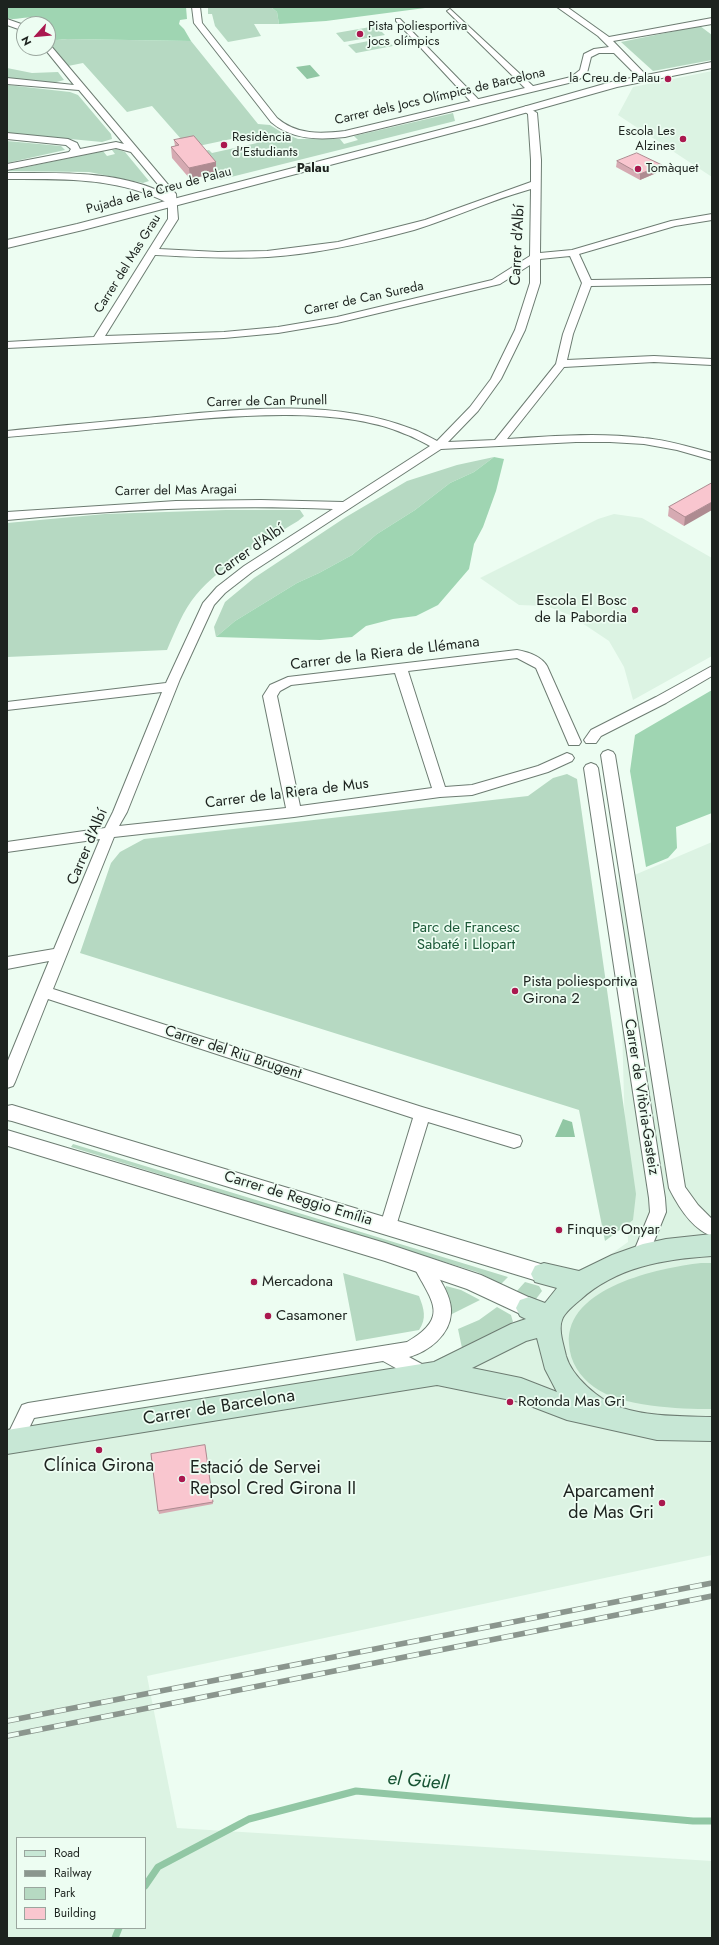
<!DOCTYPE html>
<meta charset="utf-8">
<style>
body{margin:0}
#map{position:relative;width:719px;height:1945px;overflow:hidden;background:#edfdf2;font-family:Jost,sans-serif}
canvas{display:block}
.frame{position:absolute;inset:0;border:8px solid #1d231f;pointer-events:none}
.legend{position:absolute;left:16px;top:1837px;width:130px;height:92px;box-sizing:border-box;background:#edfdf2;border:1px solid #9aa69e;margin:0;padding:5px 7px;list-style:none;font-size:12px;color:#1d231f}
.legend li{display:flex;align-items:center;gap:8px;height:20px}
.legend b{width:20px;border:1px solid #9aa69e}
.north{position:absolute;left:16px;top:16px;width:40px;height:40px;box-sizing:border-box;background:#edfdf2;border:1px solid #9aa69e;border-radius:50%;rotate:243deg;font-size:11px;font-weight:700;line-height:16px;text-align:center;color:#1d231f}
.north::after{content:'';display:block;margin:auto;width:14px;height:18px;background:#aa184f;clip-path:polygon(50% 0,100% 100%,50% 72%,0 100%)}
</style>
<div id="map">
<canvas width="719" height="1945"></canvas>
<div class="frame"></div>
<ul class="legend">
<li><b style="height:5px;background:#c7e7d5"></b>Road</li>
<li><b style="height:5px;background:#8b968e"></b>Railway</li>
<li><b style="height:11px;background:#b6d9c2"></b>Park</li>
<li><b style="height:11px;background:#f9c6cf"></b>Building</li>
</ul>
<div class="north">N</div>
</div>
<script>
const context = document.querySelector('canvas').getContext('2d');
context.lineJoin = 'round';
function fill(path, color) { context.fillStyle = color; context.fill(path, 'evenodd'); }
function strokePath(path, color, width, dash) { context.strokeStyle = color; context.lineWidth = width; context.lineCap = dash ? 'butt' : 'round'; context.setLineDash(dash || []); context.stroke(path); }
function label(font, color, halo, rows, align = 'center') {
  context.font = font + ' Jost,sans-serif'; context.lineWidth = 3.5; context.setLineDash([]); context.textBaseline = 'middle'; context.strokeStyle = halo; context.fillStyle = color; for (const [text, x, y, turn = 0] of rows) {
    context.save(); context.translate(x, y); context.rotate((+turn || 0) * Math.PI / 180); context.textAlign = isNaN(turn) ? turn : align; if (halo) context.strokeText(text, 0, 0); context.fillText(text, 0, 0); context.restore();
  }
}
fill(new Path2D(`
 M 712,71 L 712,177 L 618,115 L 633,87 Z
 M 614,514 L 642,518 L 712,558 L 712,656 L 633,700 L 624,667 L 609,641 L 570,615 L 546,606 L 519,605 L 480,578 L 598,519 Z
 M 712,842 L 712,1555 L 147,1676 L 177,1828 L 712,1861 L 712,1938 L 7,1938 L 7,1445 L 444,1373 L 628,1242 L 618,882 ZM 17,1838 L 145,1838 L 145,1928 L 17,1928 Z`), '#dcf3e3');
fill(new Path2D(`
 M 208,7 L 271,7 L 277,12 L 279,24 L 254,24 L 261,36 L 228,42 L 215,26 L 212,14 L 208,14 Z
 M 376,26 L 385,35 L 344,42 L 336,33 Z
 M 700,26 L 712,35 L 712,60 L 653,71 L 621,42 Z
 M 48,31 L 57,40 L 67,39 L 191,41 L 258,124 L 270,125 L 281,132 L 298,139 L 340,139 L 344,144 L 358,140 L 354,136 L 453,113 L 455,121 L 219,180 L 198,152 L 209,150 L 212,153 L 257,143 L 250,135 L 189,148 L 152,106 L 127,112 L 83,63 L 68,66 L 48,42 Z
 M 384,38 L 393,46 L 356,53 L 348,45 Z
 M 7,68 L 32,73 L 58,72 L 64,80 L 53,83 L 7,78 Z
 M 7,85 L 70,92 L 78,95 L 111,134 L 112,139 L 102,142 L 7,133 Z
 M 7,141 L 61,146 L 65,150 L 7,163 Z
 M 117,149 L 125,152 L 149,181 L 143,183 L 89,172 L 7,171 L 103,151 L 107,156 L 115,154 L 112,150 Z
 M 494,457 L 474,472 L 450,483 L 415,510 L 377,534 L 352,555 L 319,573 L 297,583 L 235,621 L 216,637 L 214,627 L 225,602 L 254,578 L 346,517 L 407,481 L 457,465 Z
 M 226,510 L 300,510 L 304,516 L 298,521 C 265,541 221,565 196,595 C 183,610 175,632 167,650 L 7,657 L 7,523 L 105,514 Z
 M 567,774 L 577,779 L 636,1194 L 633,1220 L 605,1241 L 579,1110 L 80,953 L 111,863 L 120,852 L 144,839 L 528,796 L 553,778 Z
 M 73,1144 L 508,1277 L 501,1284 L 477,1272 L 71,1147 Z
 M 701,1263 L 712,1263 L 712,1409 C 679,1409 621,1407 594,1387 C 580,1377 570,1362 569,1344 C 565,1287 659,1268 701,1263 Z
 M 343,1273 L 419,1296 C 424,1309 427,1318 419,1330 L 356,1341 Z
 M 525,1282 L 539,1286 L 542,1291 L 536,1299 L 530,1300 L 516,1292 Z
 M 446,1286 L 461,1290 L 480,1300 L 450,1315 L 451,1306 L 445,1289 Z
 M 497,1307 L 511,1315 L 513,1322 L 497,1332 L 462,1348 L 458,1329 L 479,1320 Z`), '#b6d9c2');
fill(new Path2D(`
 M 7,7 L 186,7 L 187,19 L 180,20 L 179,24 L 184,29 L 191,41 L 67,39 L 57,40 L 52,39 L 51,34 L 48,31 L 48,24 L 41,24 C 32,11 18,22 7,18 Z
 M 271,7 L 424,7 L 425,8 L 326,21 L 279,24 L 277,12 Z
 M 494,457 L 504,459 L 496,491 L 483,527 L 474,544 L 469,569 L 438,605 L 416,616 L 393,619 L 366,626 L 352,637 L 320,640 L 216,637 L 235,621 L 297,583 L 319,573 L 352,555 L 377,534 L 415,510 L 450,483 L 474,472 Z
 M 712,690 L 712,813 L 676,827 L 677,848 L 668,858 L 646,867 L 630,771 L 635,735 Z`), '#9fd5b2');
fill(new Path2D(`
 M 310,65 L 320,76 L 307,79 L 296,67 Z
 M 563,1119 L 572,1122 L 575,1137 L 555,1137 Z`), '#91c7a4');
strokePath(new Path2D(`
 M 145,1886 L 158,1867 L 249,1819 L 356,1791 L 693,1821 L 712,1821
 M 115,1938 L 119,1928`), '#91c7a4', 7);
const pedestrian = new Path2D(`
 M 450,9 L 534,87 L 534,91 L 528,91 L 448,12 L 447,11 Z
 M 396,19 L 400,19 L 479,100 L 479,104 L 473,104 L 396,21 Z`);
const minor = new Path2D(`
 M 192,7 L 200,7 L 202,23 L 277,118 C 297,135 320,134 345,131 L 571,77 L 580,70 L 584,54 L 594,49 L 609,47 L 598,36 L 557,7 L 567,7 L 609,37 L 712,18 L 712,24 L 613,41 L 647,76 L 647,80 L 641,80 L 614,53 L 599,53 L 591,57 L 587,73 L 577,81 L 345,137 C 319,140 292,140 271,122 L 194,23 Z
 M 7,19 L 24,25 L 24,31 L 7,25 Z
 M 48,45 L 51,46 L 176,194 L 178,219 L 159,249 L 218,252 L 267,251 L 338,242 L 425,220 L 531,182 L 531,160 L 528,114 L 521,109 L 526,106 L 537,113 L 541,160 L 540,253 L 572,250 L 671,221 L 712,214 L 712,220 L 675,226 L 579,254 L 591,280 L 712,278 L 712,284 L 591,286 L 573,334 L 567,360 L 654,356 L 712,359 L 712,365 L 654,362 L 564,367 L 507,439 C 552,436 598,432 644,438 C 667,440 690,447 712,453 L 712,460 L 677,450 L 644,444 L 610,442 L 576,442 L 441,449 L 252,572 L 225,593 L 214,605 L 180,679 L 127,812 L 119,826 L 286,808 L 263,696 L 270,685 L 288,677 L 517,650 C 528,652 541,656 547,666 L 581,742 L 579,745 L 569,745 L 536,668 L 517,658 L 408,671 L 445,787 L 472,785 L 538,766 L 567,753 L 572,755 L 574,758 L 572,761 L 548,772 L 472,795 L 440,797 L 294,817 L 114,837 L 53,989 L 422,1107 L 520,1136 L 522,1141 L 520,1146 L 514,1148 L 428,1122 L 396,1226 L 394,1231 L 388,1233 L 382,1231 L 380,1226 L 413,1118 L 48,999 L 15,1082 L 13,1086 L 7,1088 L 7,1063 L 49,961 L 7,969 L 7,957 L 54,949 L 100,839 L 7,852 L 7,842 L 105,828 L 113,812 L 162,692 L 7,710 L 7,702 L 166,683 L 203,603 L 217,587 L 244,566 L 333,509 C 224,504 115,510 7,520 L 7,512 L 176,501 L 261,500 L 343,502 L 430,446 C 422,442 414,437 405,434 C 336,404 221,417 146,424 C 100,429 53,433 7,437 L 7,431 C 53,426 99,422 146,418 C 230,410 331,397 412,429 C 421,432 429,437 437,441 L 470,407 L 491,379 L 515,330 L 530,283 L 530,265 L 500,284 L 337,323 L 278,333 L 224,338 L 7,348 L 7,342 L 94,337 L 168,219 L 168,203 C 117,177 63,179 7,179 L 7,173 C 60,173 118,170 166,194 L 131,152 L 116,148 L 7,170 L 7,164 L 69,152 L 71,149 L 66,145 L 7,139 L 7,133 L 68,139 L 77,143 L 80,149 L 116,142 L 124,144 L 79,90 L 7,84 L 7,78 L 74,85 L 44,48 L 48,48 ZM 531,189 L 530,256 L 492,280 L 337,317 L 278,327 L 224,332 L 105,336 L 155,255 C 193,257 230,259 268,257 C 317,254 366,243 414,230 C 453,218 491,200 531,189 ZM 570,256 L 582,283 L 563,334 L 556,364 L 495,440 L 448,442 L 478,411 L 501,379 L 525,330 L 540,283 L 540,259 ZM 395,673 L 432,788 L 300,806 L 277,696 L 280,691 L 291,685 Z
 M 712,666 L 712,676 L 666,703 L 601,736 L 596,743 L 586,743 L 584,740 L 591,730 L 656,697 Z
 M 608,750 L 613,752 L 615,755 L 685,1187 L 698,1205 L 712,1219 L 712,1236 C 692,1229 678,1206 669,1188 L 601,755 L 603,752 Z
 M 591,763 L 596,765 L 598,768 L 665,1198 L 666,1212 L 646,1261 L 640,1263 L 634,1261 L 632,1256 L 650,1212 L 649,1198 L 584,768 L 586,765 Z
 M 422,1258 C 431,1261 435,1270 439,1278 C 445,1288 452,1301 451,1313 C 450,1335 428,1352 409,1357 L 431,1369 L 434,1375 L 431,1381 L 425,1383 L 419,1381 L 383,1361 L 34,1418 L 20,1447 L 14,1450 L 8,1447 L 7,1436 L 22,1405 L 28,1403 L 407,1342 C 452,1316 430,1300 413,1265 L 416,1260 Z`);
const tertiary = new Path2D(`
 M 712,62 L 712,68 L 617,87 L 482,125 L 83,230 L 7,248 L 7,240 L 77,224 L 474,121 L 611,82 Z
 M 12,1105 L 544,1265 L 552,1267 L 555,1274 L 552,1281 L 544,1283 L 12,1121 L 7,1120 L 7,1106 Z
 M 7,1130 L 385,1243 L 481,1275 L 537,1301 L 540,1308 L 537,1315 L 529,1318 L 467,1289 L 385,1261 L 8,1146 Z`);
const secondary = new Path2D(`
 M 712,1234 L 712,1256 C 664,1259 616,1267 580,1300 C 574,1305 564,1313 562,1320 C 558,1330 564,1346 566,1356 C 572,1377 599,1400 619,1407 C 649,1417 681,1416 712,1417 L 712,1441 L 657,1440 L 567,1420 L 520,1402 L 437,1385 L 7,1454 L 7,1430 L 434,1362 L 511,1324 L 526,1319 L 520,1316 L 516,1308 L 520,1300 L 529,1297 L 545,1303 L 557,1288 L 535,1282 L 531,1274 L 535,1266 L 544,1263 L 579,1271 L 612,1255 L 643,1244 L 666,1239 ZM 537,1338 L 545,1369 L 557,1392 L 521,1378 L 472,1368 L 526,1341 Z`);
strokePath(pedestrian, '#6d7c72', 2);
strokePath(minor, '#6d7c72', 2);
strokePath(tertiary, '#6d7c72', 2);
strokePath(secondary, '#6d7c72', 2);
fill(pedestrian, '#fff');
fill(minor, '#fff');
fill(tertiary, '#fff');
fill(secondary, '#c7e7d5');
const rail = new Path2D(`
 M 7,1721 L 712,1583
 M 7,1736 L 712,1596`);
strokePath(rail, '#8b968e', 5.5);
strokePath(rail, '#edfdf2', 4, [12]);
fill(new Path2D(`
 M 174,140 L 216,162 L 216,173 L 190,179 L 172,158 L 171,147 L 175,146 Z
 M 617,161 L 661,171 L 640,180 L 616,167 Z
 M 712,483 L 684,526 L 668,516 L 669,507 Z
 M 205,1445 L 213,1504 L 159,1514 L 151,1454 Z`), '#d6aab2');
fill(new Path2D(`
 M 216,162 L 216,173 L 190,179 L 189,168 Z
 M 662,165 L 661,171 L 640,180 L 640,174 Z
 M 712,502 L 712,510 L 684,526 L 685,517 Z`), '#ae8b91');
const building = new Path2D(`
 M 194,136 L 216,162 L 189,168 L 171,147 L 179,145 L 174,140 Z
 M 637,153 L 662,165 L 640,174 L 617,161 Z
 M 712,483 L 712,502 L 685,517 L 669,507 Z
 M 205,1445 L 213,1502 L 158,1511 L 151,1454 Z`);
fill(building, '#f9c6cf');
strokePath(building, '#ae8b91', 1);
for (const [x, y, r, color] of [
 [360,34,4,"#aa184f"],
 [668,79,4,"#aa184f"],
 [683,139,4,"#aa184f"],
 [224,145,4,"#aa184f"],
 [638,169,4,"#aa184f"],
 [635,610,4,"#aa184f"],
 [515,991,4,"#aa184f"],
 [559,1230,4,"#aa184f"],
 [254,1282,4,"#aa184f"],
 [268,1316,4,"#aa184f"],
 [510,1402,4,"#aa184f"],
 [99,1450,4,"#aa184f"],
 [182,1479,4,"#aa184f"],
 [662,1503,4,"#aa184f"]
]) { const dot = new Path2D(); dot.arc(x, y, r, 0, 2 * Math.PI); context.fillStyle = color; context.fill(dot); strokePath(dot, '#edfdf2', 1.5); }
label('13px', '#1d231f', '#edfdf2', [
 ["Pista poliesportiva",368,27],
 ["jocs olímpics",368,42],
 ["la Creu de Palau",660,79,"right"],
 ["Escola Les",675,132,"right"],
 ["Alzines",675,147,"right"],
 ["Residència",232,138],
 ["d'Estudiants",232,153],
 ["Tomàquet",646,169]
], 'left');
label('13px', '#1d231f', '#edfdf2', [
 ["Carrer dels Jocs Olímpics de Barcelona",440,97,-13],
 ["Pujada de la Creu de Palau",159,191,-15],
 ["Carrer del Mas Grau",128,264,-58],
 ["Carrer de Can Sureda",364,299,-12],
 ["Carrer de Can Prunell",267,402,-1],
 ["Carrer del Mas Aragai",176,491,-1]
]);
label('bold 13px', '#1d231f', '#edfdf2', [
 ["Palau",313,169]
]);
label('15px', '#1d231f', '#edfdf2', [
 ["Carrer d'Albí",518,245,-87],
 ["Carrer d'Albí",250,551,-35],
 ["Carrer de la Riera de Llémana",385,654,-7],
 ["Carrer de la Riera de Mus",287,794,-7],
 ["Carrer d'Albí",88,847,-67],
 ["Carrer del Riu Brugent",233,1053,18],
 ["Carrer de Vitòria-Gasteiz",641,1097,81],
 ["Carrer de Reggio Emília",298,1199,17]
]);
label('15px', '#1d231f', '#edfdf2', [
 ["Escola El Bosc",627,601,"right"],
 ["de la Pabordia",627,618,"right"],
 ["Pista poliesportiva",523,982],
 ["Girona 2",523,999],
 ["Finques Onyar",567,1230],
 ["Mercadona",262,1282],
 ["Casamoner",276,1316],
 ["Rotonda Mas Gri",518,1402]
], 'left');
label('15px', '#1b5837', '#edfdf2', [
 ["Parc de Francesc",466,928],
 ["Sabaté i Llopart",466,945]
]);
label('18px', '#1d231f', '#edfdf2', [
 ["Carrer de Barcelona",219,1408,-9]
]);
label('18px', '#1d231f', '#edfdf2', [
 ["Clínica Girona",99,1467],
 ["Estació de Servei",190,1469,"left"],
 ["Repsol Cred Girona II",190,1490,"left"],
 ["Aparcament",654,1493,"right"],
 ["de Mas Gri",654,1514,"right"]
]);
label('italic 19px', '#175434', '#edfdf2', [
 ["el Güell",418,1782,5]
]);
</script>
